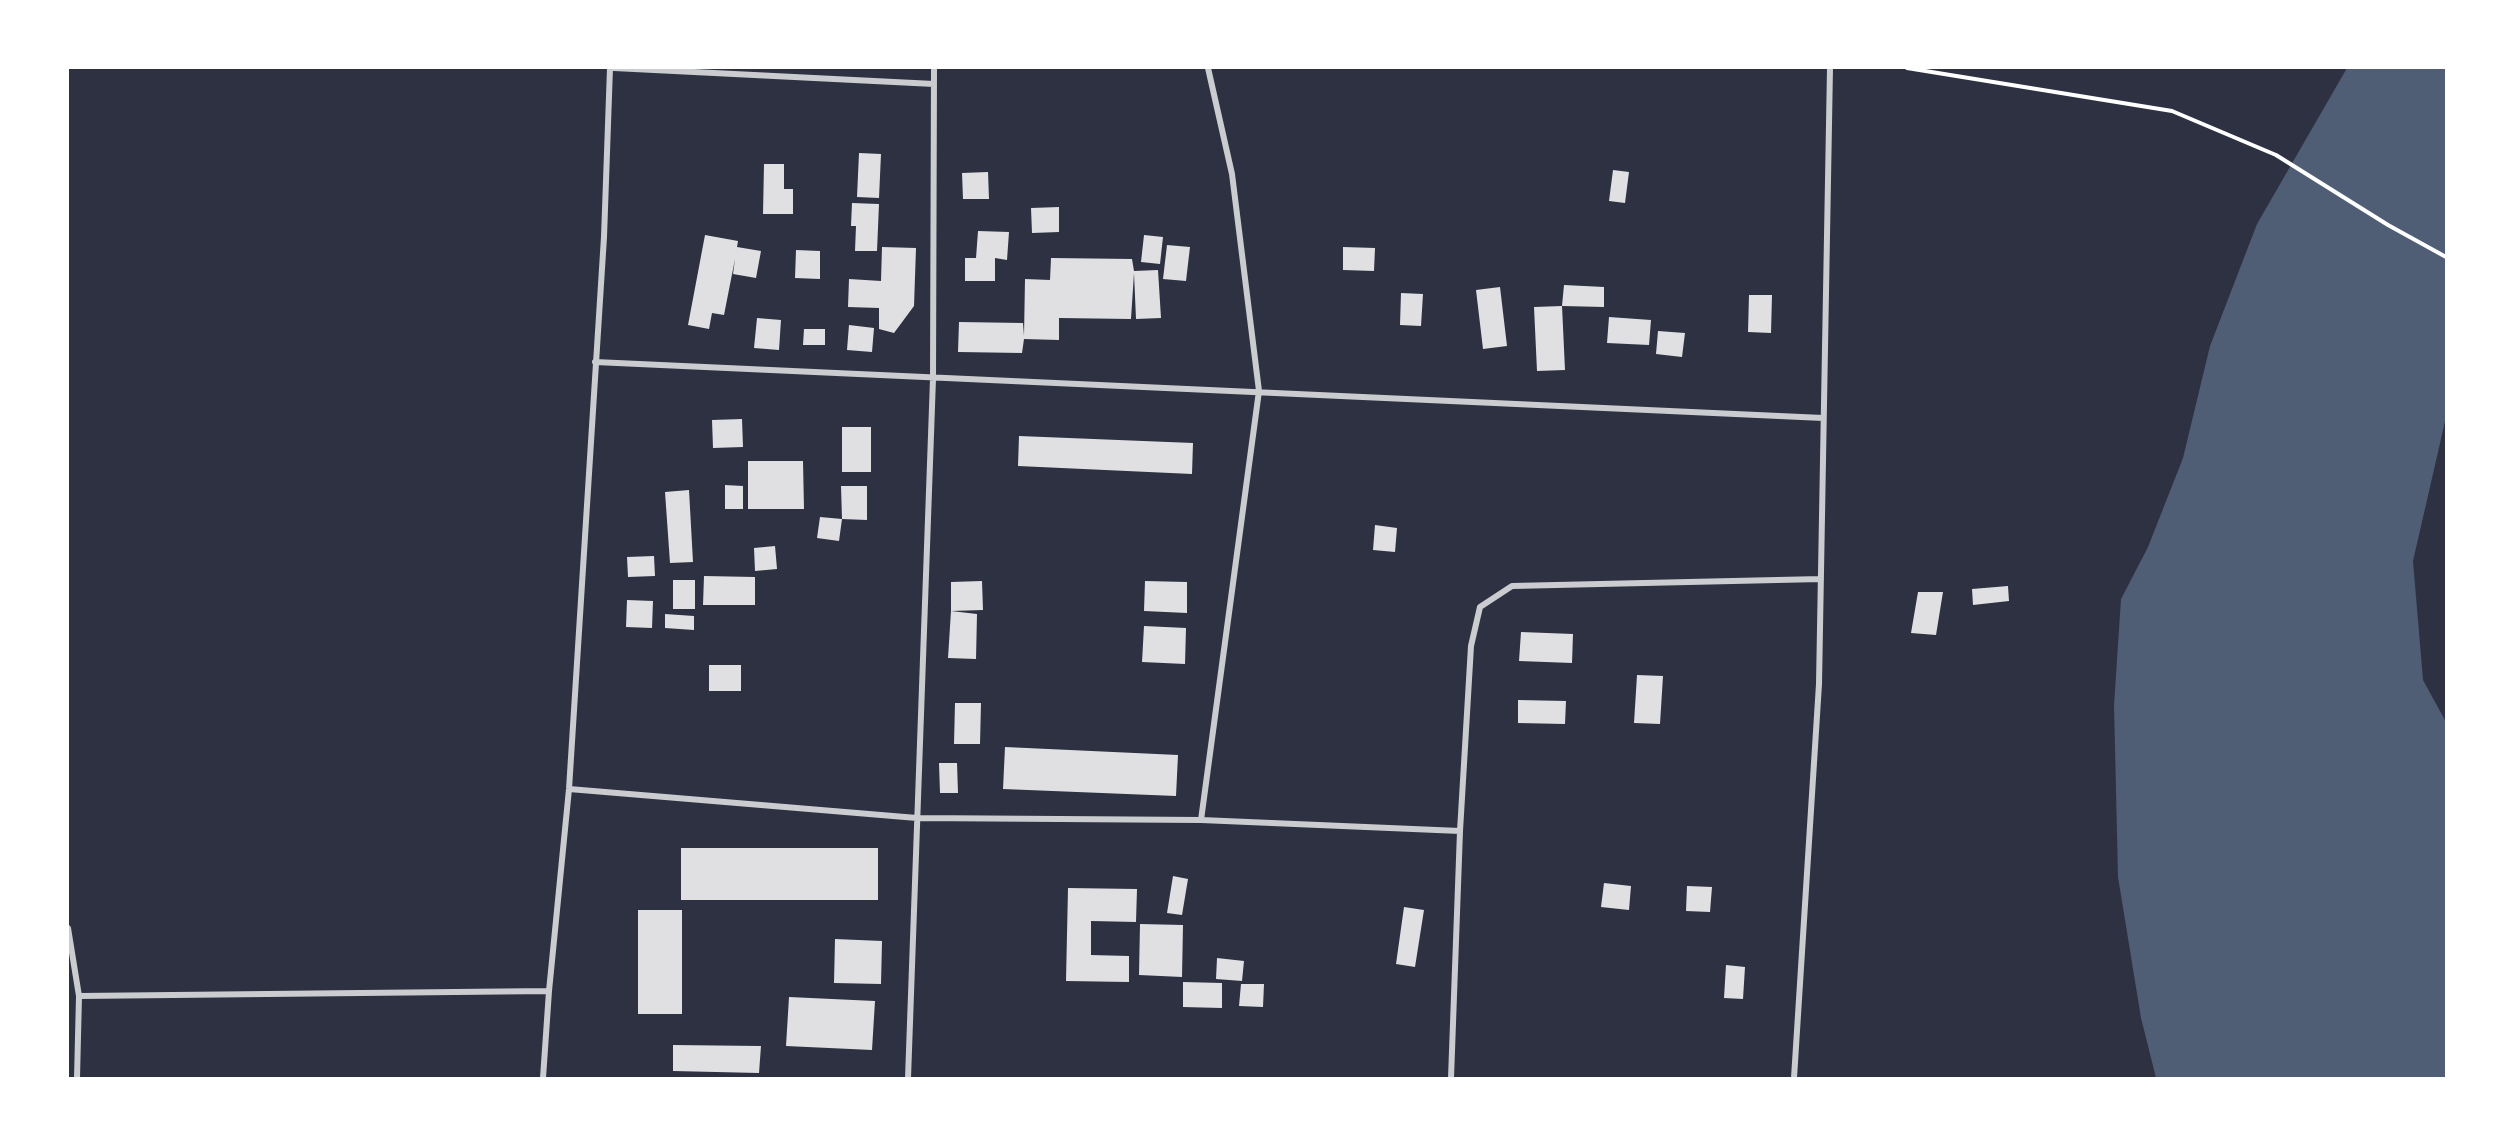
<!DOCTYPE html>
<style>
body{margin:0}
#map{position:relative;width:2514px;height:1146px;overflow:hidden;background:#2d3142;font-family:Overpass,sans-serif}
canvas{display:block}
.frame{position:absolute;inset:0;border:69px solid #fff;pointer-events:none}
</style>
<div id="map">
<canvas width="2514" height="1146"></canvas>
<div class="frame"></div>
</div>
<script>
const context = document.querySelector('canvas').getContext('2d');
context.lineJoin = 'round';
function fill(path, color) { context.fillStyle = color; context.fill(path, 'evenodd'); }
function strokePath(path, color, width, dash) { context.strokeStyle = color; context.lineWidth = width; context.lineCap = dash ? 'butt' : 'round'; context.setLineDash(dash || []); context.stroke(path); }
fill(new Path2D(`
 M 2347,68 L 2446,68 L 2446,417 L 2413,561 L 2423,680 L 2446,722 L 2446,1078 L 2156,1078 L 2141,1018 L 2118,877 L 2114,705 L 2121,599 L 2148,547 L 2183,458 L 2210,346 L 2257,224 Z`), '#4f5d75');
fill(new Path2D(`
 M 859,153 L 881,154 L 879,198 L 857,197 Z
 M 764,164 L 784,164 L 784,189 L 793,189 L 793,214 L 763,214 Z
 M 1613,170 L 1629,172 L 1625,203 L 1609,201 Z
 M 988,172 L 989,199 L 963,199 L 962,173 Z
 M 852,203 L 879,204 L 877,251 L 855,251 L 856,226 L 851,226 Z
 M 1059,207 L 1059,232 L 1032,233 L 1031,208 Z
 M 978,231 L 1009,232 L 1007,260 L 995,258 L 995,281 L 965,281 L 965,258 L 976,258 Z
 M 705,235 L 738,241 L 737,247 L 761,251 L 756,278 L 733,274 L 735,259 L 724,315 L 712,313 L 709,329 L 688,325 Z
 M 1144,235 L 1163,237 L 1160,264 L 1141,262 Z
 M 1167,245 L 1190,247 L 1186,281 L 1163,279 Z
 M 882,247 L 916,248 L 914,306 L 894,333 L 879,329 L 879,308 L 848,307 L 849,279 L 881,281 Z
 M 1343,247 L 1375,248 L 1374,271 L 1343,270 Z
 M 796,250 L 820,251 L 820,279 L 795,278 Z
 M 1051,258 L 1132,259 L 1134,271 L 1158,270 L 1161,318 L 1136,319 L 1134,273 L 1131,319 L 1059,318 L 1059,340 L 1024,339 L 1022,353 L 958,352 L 959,322 L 1023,323 L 1024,336 L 1025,279 L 1050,280 Z
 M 1564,285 L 1604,287 L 1604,307 L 1562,306 Z
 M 1500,287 L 1507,346 L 1483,349 L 1476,290 Z
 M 1401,293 L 1423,294 L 1421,326 L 1400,325 Z
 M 1749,295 L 1772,295 L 1771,333 L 1748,332 Z
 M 1562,306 L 1565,370 L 1537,371 L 1534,307 Z
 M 1609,317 L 1651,320 L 1649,345 L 1607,343 Z
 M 757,318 L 781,320 L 779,350 L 754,348 Z
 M 849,325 L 874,328 L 872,352 L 847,350 Z
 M 804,329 L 825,329 L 825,345 L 803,345 Z
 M 1658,331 L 1685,333 L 1682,357 L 1656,354 Z
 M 742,419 L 743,447 L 713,448 L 712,420 Z
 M 842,427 L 871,427 L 871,472 L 842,472 Z
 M 1019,436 L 1193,443 L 1192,474 L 1018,466 Z
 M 748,461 L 803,461 L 804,509 L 748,509 Z
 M 725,485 L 743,486 L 743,509 L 725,509 Z
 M 841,486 L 867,486 L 867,520 L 842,519 Z
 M 689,490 L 693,562 L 670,563 L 665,492 Z
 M 820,517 L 842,519 L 839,541 L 817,538 Z
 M 1375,525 L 1397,528 L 1395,552 L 1373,550 Z
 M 775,546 L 777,569 L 755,571 L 754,548 Z
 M 654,556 L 655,576 L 628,577 L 627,557 Z
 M 704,576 L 755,577 L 755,605 L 703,605 Z
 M 673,580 L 695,580 L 695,609 L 673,609 Z
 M 982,581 L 983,610 L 951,611 L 977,614 L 976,659 L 948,658 L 951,611 L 951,582 Z
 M 1145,581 L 1187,582 L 1187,613 L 1144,611 Z
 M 2008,586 L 2009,601 L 1973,605 L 1972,589 Z
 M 1918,592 L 1943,592 L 1936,635 L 1911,633 Z
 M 627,600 L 653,601 L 652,628 L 626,627 Z
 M 665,614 L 694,616 L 694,630 L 665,628 Z
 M 1144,626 L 1186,628 L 1185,664 L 1142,662 Z
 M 1521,632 L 1573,634 L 1572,663 L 1519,661 Z
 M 709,665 L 741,665 L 741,691 L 709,691 Z
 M 1637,675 L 1663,676 L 1660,724 L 1634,723 Z
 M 1518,700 L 1566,701 L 1565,724 L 1518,723 Z
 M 955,703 L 981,703 L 980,744 L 954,744 Z
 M 1005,747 L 1178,755 L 1176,796 L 1003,789 Z
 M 939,763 L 957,763 L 958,793 L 940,793 Z
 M 681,848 L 878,848 L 878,900 L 681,900 Z
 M 1173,876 L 1188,879 L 1182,915 L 1167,913 Z
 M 1604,883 L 1631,886 L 1629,910 L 1601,907 Z
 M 1687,886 L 1712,887 L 1710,912 L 1686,911 Z
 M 1068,888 L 1137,889 L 1136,922 L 1091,921 L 1091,955 L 1129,956 L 1129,982 L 1066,981 Z
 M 1404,907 L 1424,910 L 1415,967 L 1396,964 Z
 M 638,910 L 682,910 L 682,1014 L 638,1014 Z
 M 1140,924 L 1183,925 L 1182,977 L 1139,975 Z
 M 835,939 L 882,941 L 881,984 L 834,983 Z
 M 1217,958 L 1244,961 L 1242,981 L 1216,979 Z
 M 1726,965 L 1745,967 L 1743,999 L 1724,998 Z
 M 1183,982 L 1222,983 L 1222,1008 L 1183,1007 Z
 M 1241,984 L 1264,984 L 1263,1007 L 1239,1006 Z
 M 789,997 L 875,1001 L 872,1050 L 786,1046 Z
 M 673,1045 L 761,1046 L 759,1073 L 673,1071 Z`), '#e0e0e3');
strokePath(new Path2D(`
 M 1907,68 L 2172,111 L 2276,155 L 2388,225 L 2446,257`), '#fff', 4);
strokePath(new Path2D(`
 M 614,68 L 934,84
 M 595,362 L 1823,418
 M 569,789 L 917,818 L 1201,820 L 1460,831
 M 1201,820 L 1259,391 L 1232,174 L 1208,68
 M 68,928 L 79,996 L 77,1078
 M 79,996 L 549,991
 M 543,1078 L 549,991 L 569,789 L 604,237 L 610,68
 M 908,1078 L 933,379 L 934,68
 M 1451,1078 L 1460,831 L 1471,646 L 1480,607 L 1512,586 L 1821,579
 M 1794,1078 L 1819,684 L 1830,68`), '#caccd0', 6);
</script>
